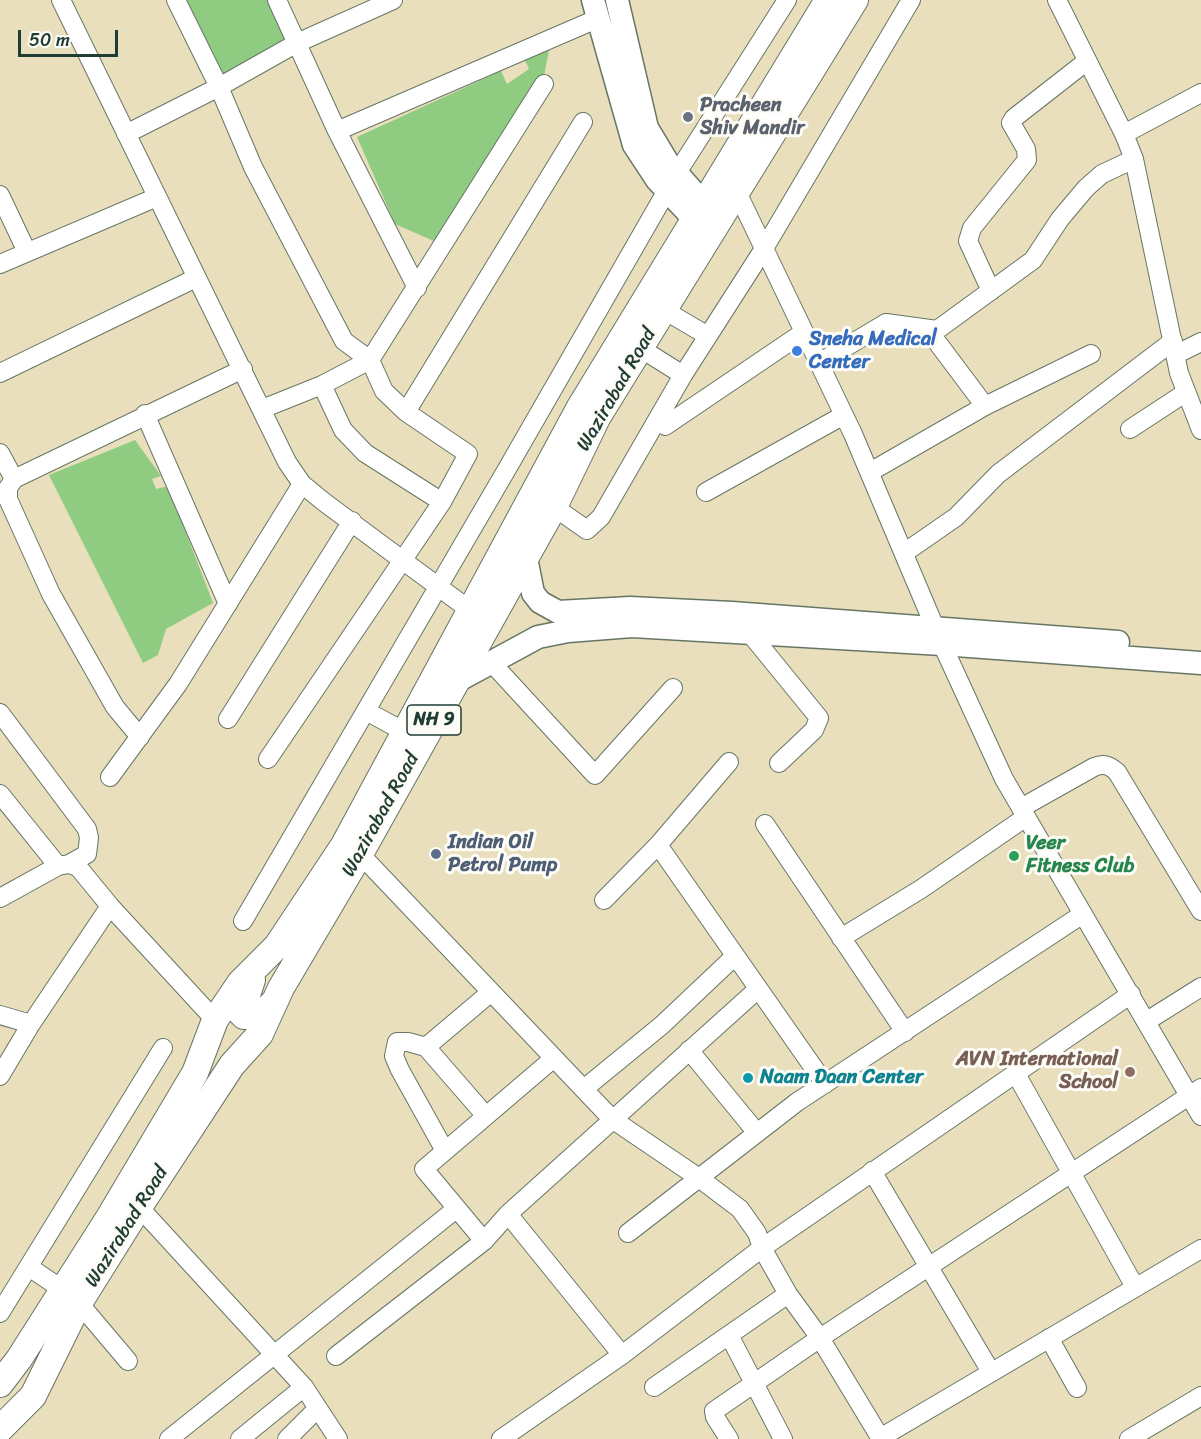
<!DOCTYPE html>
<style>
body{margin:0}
#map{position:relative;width:1201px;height:1439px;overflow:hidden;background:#e9dfbc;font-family:Sriracha,sans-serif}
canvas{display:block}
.scale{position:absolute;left:18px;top:30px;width:100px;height:27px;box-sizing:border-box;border:3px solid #1f3d34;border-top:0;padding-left:8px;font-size:18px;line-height:21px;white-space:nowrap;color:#1f3d34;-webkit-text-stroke:4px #fdfcf7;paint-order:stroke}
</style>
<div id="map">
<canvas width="1201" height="1439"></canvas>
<div class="scale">50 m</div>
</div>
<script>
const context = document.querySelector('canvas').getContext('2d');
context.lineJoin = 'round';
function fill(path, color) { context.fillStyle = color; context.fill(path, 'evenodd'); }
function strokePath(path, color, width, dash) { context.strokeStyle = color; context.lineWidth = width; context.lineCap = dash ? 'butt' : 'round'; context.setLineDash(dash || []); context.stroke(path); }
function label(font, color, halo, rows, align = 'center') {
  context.font = font + ' Sriracha,sans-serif'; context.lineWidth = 6; context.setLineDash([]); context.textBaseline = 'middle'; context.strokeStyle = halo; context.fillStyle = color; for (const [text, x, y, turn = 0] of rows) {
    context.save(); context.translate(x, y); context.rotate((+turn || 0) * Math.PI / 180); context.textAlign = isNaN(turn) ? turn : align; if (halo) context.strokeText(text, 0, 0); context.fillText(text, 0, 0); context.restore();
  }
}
fill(new Path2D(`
 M 181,0 L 274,0 L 294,41 L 220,83 Z
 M 549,50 L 544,76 L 436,242 L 395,224 L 357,137 L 501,71 L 507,84 L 529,69 L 524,58 Z
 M 135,440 L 161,476 L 152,479 L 156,489 L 168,486 L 213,603 L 166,629 L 158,655 L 143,663 L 49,475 Z`), '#8fcb80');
const minor = new Path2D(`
 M 61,0 L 287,462 L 302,484 L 324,502 L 471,611
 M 176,0 L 219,87 L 253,167 L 344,341 L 370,360 L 384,391 L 406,412 L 468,454 L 442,502 L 268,759
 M 277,0 L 337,131 L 417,288
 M 1057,0 L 1124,134 L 1134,159 L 1179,373 L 1201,430
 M 337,131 L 599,18
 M 126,134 L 219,87 L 297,43 L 393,0
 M 1124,134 L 1201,93
 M 736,190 L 853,434 L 942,644 L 1004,779 L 1201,1116
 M 0,195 L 27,252
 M 0,264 L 157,197
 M 991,291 L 968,241 L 972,228 L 1027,160 L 1026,149 L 1011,123 L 1014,118 L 1087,61
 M 664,310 L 708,336
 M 928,330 L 985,406
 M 640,348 L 683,375
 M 1175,355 L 1201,342
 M 819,363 L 886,323 L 937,330 L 1033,260 L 1060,219 L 1086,188 L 1102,174 L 1134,159
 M 0,373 L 196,278
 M 322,385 L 343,430 L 365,453 L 442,502
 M 262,409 L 322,385 L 370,360 L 544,84
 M 406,412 L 583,122
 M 145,414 L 228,604
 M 665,426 L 804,332
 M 1130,429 L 1185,393
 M 0,453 L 14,479
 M 870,472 L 985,406 L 1091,354
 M 706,492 L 844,415
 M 554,507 L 587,530 L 601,517 L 683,375 L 765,247 L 911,0
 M 904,553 L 956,517 L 998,474 L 1173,341
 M 748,631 L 819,718 L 814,730 L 779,763
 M 490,661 L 595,775 L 673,688
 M 366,711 L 405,732
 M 0,713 L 87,829 L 89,838 L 87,854 L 69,864
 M 228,719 L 352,521
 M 140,737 L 115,707 L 51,594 L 8,499 L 8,488 L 14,479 L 243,369
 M 110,777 L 178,684 L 302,484
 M 0,794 L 58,866
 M 1021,808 L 1094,767 C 1104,763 1109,765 1117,772 L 1201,911
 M 765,824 L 905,1032
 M 658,845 L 825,1084
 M 360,854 L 612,1119 L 699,1178 L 740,1209 L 757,1233 L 762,1248 L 788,1294 L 820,1338 L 881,1439
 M 0,898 L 58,866 L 69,864 L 78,867 L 110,906 L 215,1020
 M 604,900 L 658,845 L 729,762
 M 243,921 L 507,469 L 677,173 L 787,0
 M 841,938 L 921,889 L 1026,817
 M 0,1015 L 31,1024
 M 1147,1021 L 1201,987
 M 426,1047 L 490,993
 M 689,1050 L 757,1133
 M 1015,1072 L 1135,1287
 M 0,1076 L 31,1024 L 110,906
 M 585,1088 L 662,1025 L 735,956
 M 445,1151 L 400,1070 L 394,1056 L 397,1042 L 408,1042 L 426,1047 L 486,1116
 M 872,1171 L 991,1372
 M 139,1207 L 304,1387 L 338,1439
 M 508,1214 L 622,1355
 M 628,1233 L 797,1102 L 1083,914
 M 484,1241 L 424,1169 L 554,1058
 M 29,1267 L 63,1290
 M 79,1303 L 128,1361
 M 0,1313 L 163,1048
 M 729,1335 L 783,1439
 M 1049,1338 L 1077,1388
 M 336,1356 L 484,1241 L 508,1214 L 758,989
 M 654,1387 L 788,1294
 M 880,1438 L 1201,1249
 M 169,1439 L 456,1209
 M 240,1439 L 304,1387
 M 287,1439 L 317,1409
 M 501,1439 L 622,1355 L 762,1248 L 1131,994
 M 729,1439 L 715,1417 L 714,1411 L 820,1338 L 1201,1088
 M 1129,1439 L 1201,1396`);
const major = new Path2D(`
 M 593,0 L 634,145 L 657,180 L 695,220
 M 617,0 L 647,128 L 668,163 L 705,205
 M 526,558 L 533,593 L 540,602 L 558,612 L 630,608 L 732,613 L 1118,642
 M 457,681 L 538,637 L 568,631 L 632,626 L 942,644 L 1201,663`);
const highway = new Path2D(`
 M 252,980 L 241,1013 L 244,1016 L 261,1015 L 274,1002
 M 0,1384 L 19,1359 L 110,1216 L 195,1073 L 215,1020 L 240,983 L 277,946 L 344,845 L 580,407 L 828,0
 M 0,1429 L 33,1396 L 79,1303 L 139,1207 L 232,1065 L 260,1034 L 281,988 L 360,854 L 554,507 L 597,418 L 855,0`);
strokePath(minor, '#667664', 20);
strokePath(major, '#667664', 25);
strokePath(highway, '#667664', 28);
strokePath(minor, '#fff', 18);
strokePath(major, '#fff', 22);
strokePath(highway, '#fff', 26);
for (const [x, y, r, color] of [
 [688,117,6,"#6b7280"],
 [797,351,6,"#3f7fe0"],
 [436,854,6,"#5c6f8a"],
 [1014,856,6,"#2e9e5b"],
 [1130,1072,6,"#8d6e63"],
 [748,1078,6,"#0f9aa8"]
]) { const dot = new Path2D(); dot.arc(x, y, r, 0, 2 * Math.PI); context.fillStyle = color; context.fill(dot); strokePath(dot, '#fdfcf7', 2); }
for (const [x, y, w] of [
 [434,720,54]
]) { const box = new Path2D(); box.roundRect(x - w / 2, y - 15, w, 30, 4.5); context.fillStyle = '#fdfcf7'; context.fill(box); strokePath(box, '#1f3d34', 1.5); }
label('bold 18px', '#1f3d34', null, [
 ["NH 9",434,720]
]);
label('bold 20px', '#5b616d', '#fdfcf7', [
 ["Pracheen",700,106],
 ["Shiv Mandir",700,129]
], 'left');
label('bold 20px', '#366cbe', '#fdfcf7', [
 ["Sneha Medical",809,340],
 ["Center",809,363]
], 'left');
label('20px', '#1f3d34', '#fdfcf7', [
 ["Wazirabad Road",617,390,-60],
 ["Wazirabad Road",381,815,-61],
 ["Wazirabad Road",127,1227,-58]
]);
label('bold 20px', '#4e5e75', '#fdfcf7', [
 ["Indian Oil",448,843],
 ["Petrol Pump",448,866]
], 'left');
label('bold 20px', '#27864d', '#fdfcf7', [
 ["Veer",1026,844],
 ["Fitness Club",1026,867]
], 'left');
label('bold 20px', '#785e54', '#fdfcf7', [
 ["AVN International",1118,1060],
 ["School",1118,1083]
], 'right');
label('bold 20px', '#0d838f', '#fdfcf7', [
 ["Naam Daan Center",760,1078]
], 'left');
</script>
